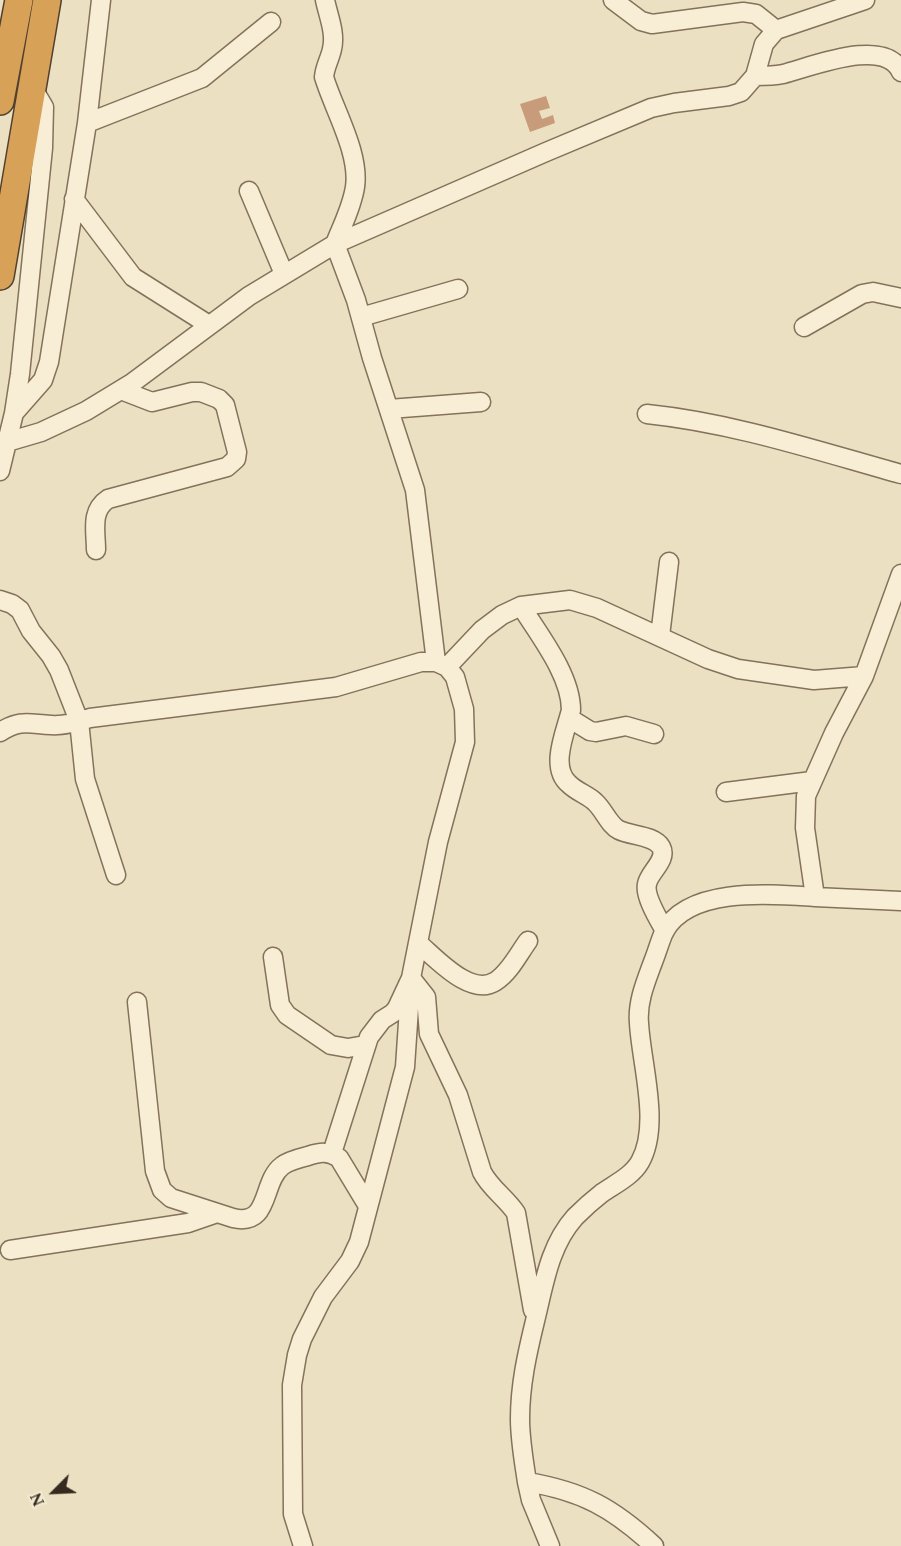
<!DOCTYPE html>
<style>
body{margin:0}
#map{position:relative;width:901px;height:1546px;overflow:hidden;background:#ebe0c2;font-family:Spectral,serif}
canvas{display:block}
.north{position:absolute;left:24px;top:1462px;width:60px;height:60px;-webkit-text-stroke:4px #f3ead2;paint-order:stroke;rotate:246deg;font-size:16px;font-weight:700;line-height:24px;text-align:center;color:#352a1e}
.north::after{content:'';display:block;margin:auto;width:21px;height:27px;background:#352a1e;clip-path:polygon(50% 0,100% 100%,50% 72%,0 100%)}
</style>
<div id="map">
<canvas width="901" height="1546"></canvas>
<div class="north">N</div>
</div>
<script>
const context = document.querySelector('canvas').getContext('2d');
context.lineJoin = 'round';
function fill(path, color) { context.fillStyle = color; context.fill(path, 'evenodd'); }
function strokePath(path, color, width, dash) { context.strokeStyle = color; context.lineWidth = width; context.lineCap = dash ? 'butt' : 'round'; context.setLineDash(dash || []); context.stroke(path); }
fill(new Path2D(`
 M 546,96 L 550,108 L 539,111 L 542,119 L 553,115 L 555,123 L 530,132 L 520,104 Z`), '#c89c7a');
const minor = new Path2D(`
 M 325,0 C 328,15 336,33 332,49 C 330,59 325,66 324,77 C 334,110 360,153 355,187 C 352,207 342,226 335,244 L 356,300 L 372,358 L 415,490 L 436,662
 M 613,0 L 641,21 L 652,24 L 743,12 L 756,14 L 776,30
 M 755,76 C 765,76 774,76 783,74 C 811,67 886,36 901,72
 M 87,123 L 202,78 L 271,22
 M 249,191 L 284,274
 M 74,199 L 133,277 L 209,325
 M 361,317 L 458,289
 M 804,327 L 862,294 L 873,292 L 901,298
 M 389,409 L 481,402
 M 14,413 L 43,380 L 49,362 L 87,123 L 101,0
 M 647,414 C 734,423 818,451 901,474
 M 0,441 L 7,442 L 41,432 L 86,411 L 132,383 L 249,296 L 335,244 L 546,152 L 651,108 L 674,103 L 729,96 L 741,92 L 755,76 L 764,44 L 776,30 L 865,0
 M 0,471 L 14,413 L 20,374 L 43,148 L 44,107 L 31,85
 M 96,550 C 96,531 90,511 108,499 L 227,467 L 236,459 L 237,452 L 225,405 L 219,399 L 201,392 L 192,392 L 152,402 L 121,390
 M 0,600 L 12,604 L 20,610 L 31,631 L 51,656 L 59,670 L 79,721 L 85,779 L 116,875
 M 521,606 C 539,635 571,675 571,710 C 566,731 549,767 569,784 C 577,792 588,795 595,802 C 604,810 609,825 619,830 C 631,836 654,835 661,847 C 668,860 649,872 647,884 C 644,896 659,920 665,931
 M 660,636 L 669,562
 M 447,667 L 482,630 L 502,615 L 521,606 L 570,600 L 597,608 L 708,659 L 738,669 L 814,680 L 864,676
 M 569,718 L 590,731 L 596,732 L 626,726 L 654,734
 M 0,732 C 21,719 29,724 51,725 C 64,726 78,722 90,718 L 336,687 L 421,662 L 436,662 L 447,667 L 455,677 L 464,709 L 465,742 L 438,842 L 411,978 L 405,1067 L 359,1242 L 350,1261 L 323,1297 L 302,1339 L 297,1355 L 292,1385 L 293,1514 L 303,1546
 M 726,792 L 812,781
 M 815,897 L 901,901
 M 418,943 C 436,958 471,998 496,981 C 510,972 519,953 528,941
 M 273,957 L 280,1005 L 287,1015 L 331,1045 L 348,1048 L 365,1045
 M 137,1002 L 155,1171 L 162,1190 L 171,1198 L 233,1218 C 271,1227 261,1182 282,1166 C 288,1161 300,1158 308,1156 C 320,1152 328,1151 339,1158 L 368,1206
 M 332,1153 L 369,1037 L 382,1020 L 393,1013 L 397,1008 L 411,978 L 426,997 L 429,1034 L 458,1095 L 482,1172 C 490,1188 506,1198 516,1213 L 533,1310
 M 10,1250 L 188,1223 L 217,1213
 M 527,1482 L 531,1500 L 550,1546
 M 654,1546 C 613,1508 582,1491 527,1482 C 524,1462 520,1440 520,1419 C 520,1385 527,1354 535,1321 C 544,1285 549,1246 575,1217 C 583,1209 593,1200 602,1193 C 615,1184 632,1176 640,1162 C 661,1125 641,1063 639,1023 C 637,1002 646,981 653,962 C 657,952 660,941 664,932 C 688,886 772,894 815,897 L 805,828 L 806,796 L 834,733 L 864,676 L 901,574`);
const highway = new Path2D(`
 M 0,101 L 19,0
 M 0,276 L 47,0`);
strokePath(minor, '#84725a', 21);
strokePath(highway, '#52402f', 30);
strokePath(minor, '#f7eed5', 18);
strokePath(highway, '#d7a257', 27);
</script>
